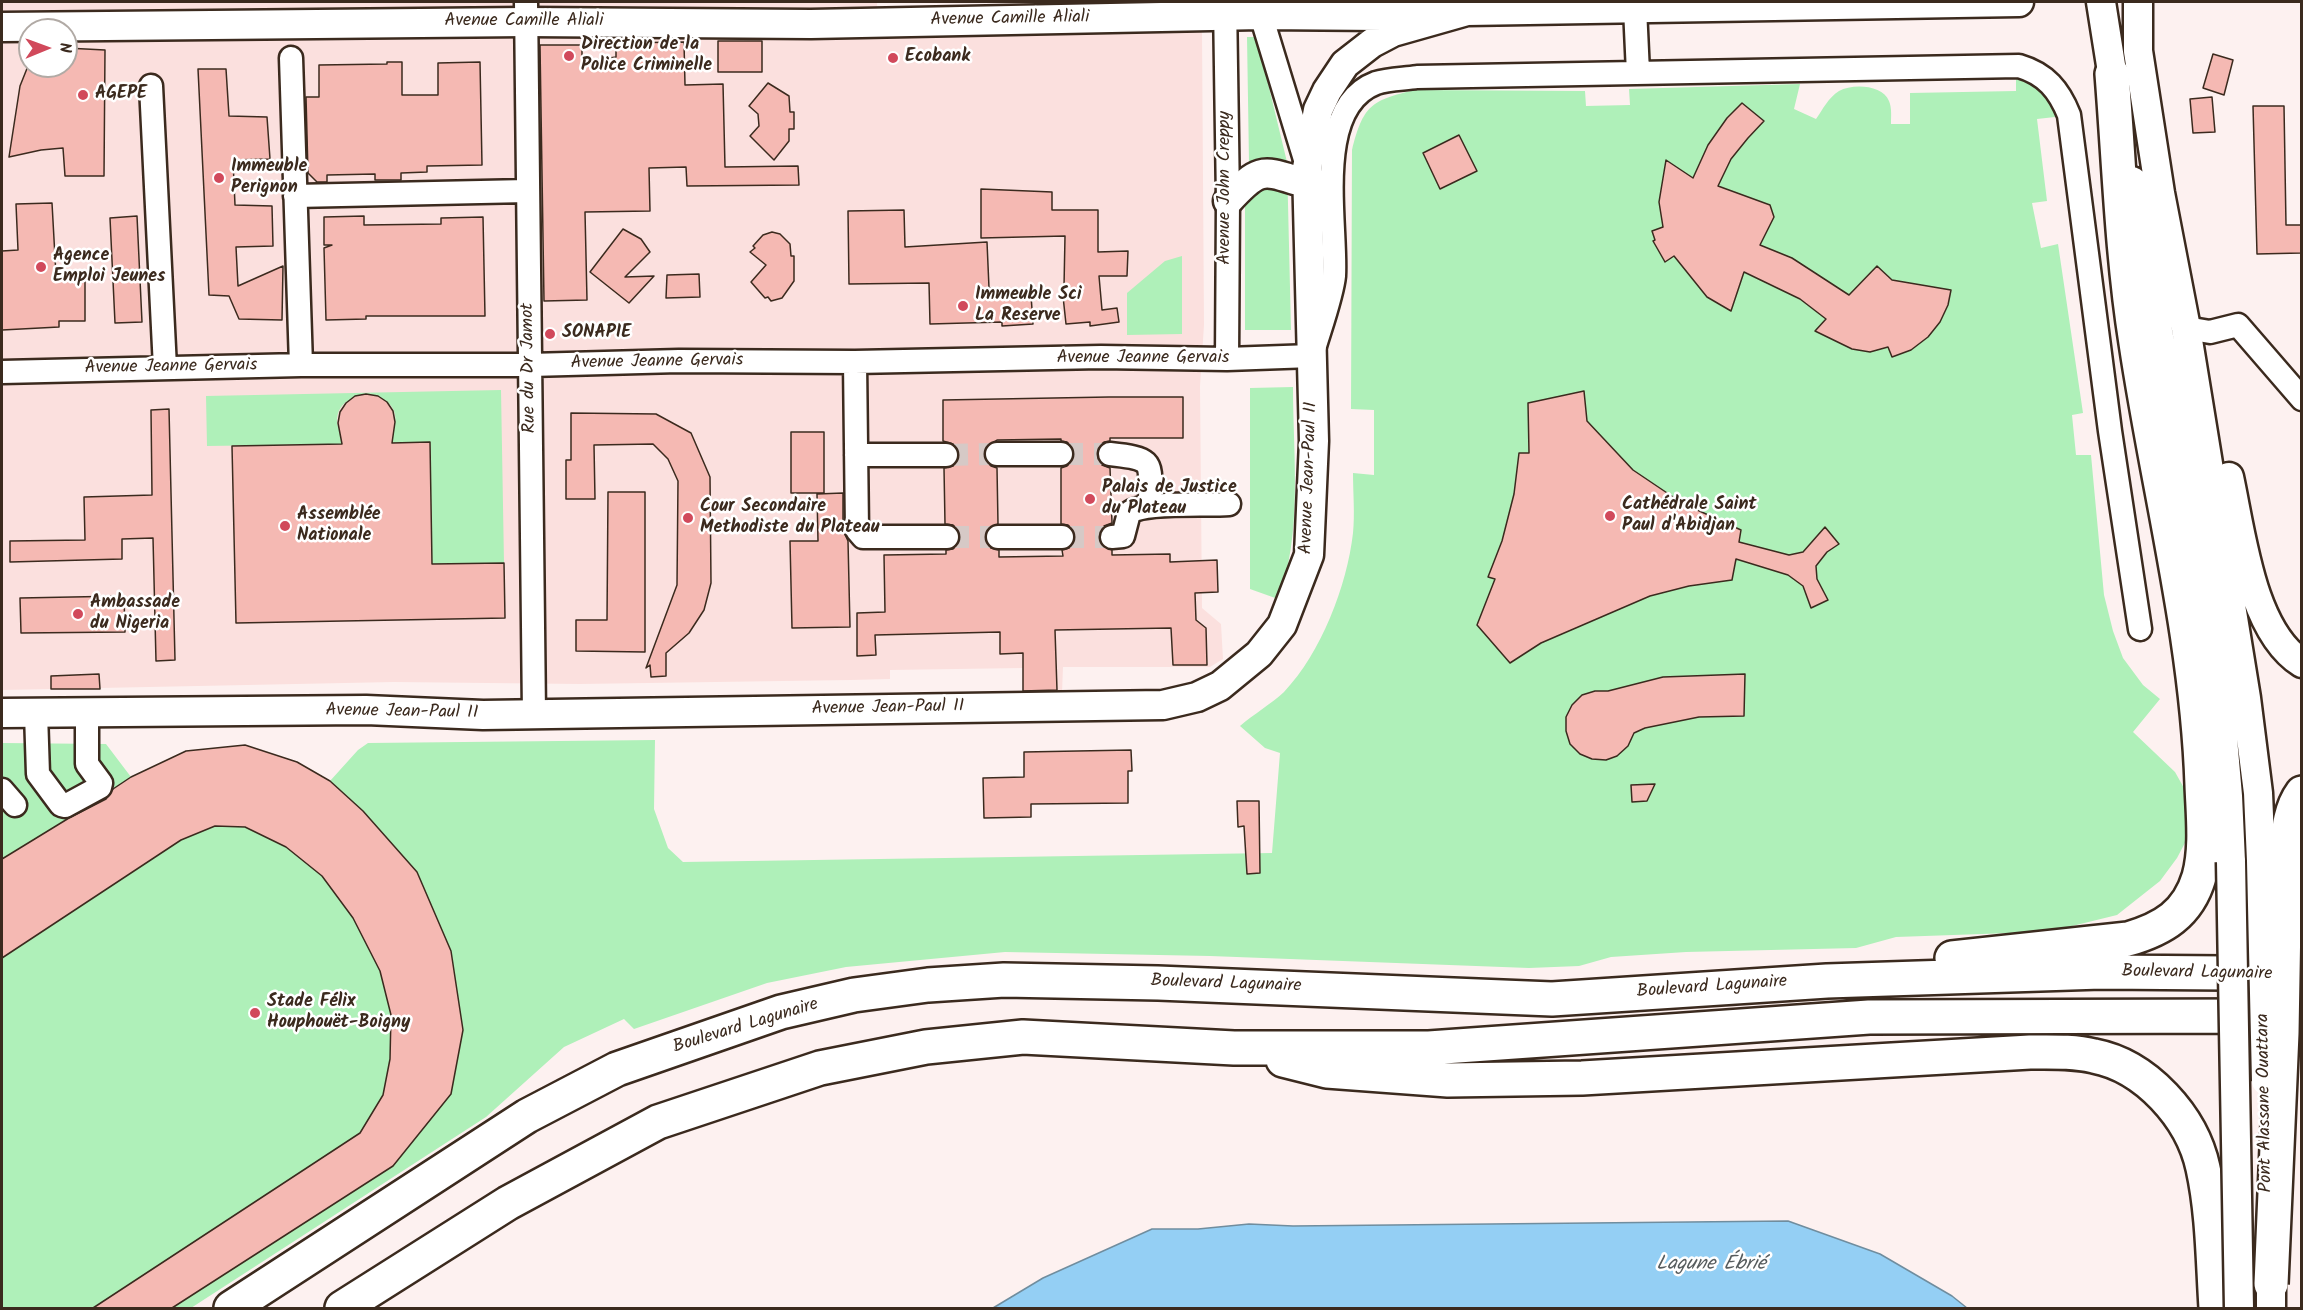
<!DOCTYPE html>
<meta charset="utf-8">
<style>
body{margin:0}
#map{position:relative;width:2303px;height:1310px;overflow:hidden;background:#fdf1f0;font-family:Kalam,sans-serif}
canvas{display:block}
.frame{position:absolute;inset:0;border:3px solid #3b2a1e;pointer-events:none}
.north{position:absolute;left:18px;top:18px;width:60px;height:60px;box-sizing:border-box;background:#fff;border:2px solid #b1aaa5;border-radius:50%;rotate:89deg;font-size:16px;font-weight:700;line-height:24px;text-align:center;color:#3b2a1e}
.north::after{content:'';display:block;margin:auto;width:21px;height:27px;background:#d1495b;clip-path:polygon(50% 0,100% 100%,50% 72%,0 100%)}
</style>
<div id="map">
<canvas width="2303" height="1310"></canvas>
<div class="frame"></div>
<div class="north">N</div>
</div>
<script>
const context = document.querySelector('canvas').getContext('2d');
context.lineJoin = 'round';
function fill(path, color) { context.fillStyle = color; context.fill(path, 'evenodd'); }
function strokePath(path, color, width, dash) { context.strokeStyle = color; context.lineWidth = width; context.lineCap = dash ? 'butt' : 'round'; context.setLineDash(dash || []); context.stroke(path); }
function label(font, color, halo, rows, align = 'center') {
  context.font = font + ' Kalam,sans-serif'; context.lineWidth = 5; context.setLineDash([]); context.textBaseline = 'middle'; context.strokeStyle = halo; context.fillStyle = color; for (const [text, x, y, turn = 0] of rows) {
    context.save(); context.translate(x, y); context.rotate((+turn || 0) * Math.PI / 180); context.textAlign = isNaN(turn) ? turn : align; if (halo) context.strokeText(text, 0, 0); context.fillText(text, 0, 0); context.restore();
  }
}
fill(new Path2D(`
 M 2,2 L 877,2 L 878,34 L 1202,32 L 1204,325 L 1200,386 L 1202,608 L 1221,624 L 1223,659 L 1210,667 L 1063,667 L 1062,693 L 1023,693 L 1023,668 L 890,670 L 890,679 L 851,680 L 580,684 L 394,682 L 2,690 ZM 30,30 L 66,30 L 66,66 L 30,66 Z`), '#fbe0de');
fill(new Path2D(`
 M 1247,37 L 1254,37 L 1258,42 L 1287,162 L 1291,330 L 1245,330 L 1245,205 L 1249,162 Z
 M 2016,76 C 2038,84 2051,92 2055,117 L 2037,119 L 2047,201 L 2032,203 L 2041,248 L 2058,244 L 2083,413 L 2072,415 L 2076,455 L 2091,455 L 2104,595 L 2113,631 L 2123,658 L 2143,685 L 2160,699 L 2133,732 L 2175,772 L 2184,788 L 2189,814 L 2187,839 L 2177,858 L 2160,881 L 2117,915 L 2064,928 L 2011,933 L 1896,937 L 1856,948 L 1686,952 L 1611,957 L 1579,966 L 1529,968 L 1210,956 L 1005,952 L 846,967 L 767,983 L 634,1029 L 624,1019 L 564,1047 L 486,1117 L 191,1308 L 2,1308 L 2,743 L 106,744 L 131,777 L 186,751 L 245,745 L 297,762 L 330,781 L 358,750 L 368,743 L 655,740 L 654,809 L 668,848 L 683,862 L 1272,853 L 1280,753 L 1265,748 L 1240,726 C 1254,714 1271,704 1284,692 C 1321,653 1347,586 1353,533 C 1355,514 1353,493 1353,473 L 1374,475 L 1374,410 L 1351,409 L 1352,150 C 1363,106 1371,100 1415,90 L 1585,91 L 1586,106 L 1630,105 L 1629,89 L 1800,84 L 1794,109 L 1816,119 C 1823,109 1828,98 1839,91 C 1853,83 1883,85 1889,101 C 1892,108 1891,117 1891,124 L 1910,124 L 1910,93 L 2016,91 Z
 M 1182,256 L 1182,334 L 1127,335 L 1127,293 L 1165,261 Z
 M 1293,387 C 1293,456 1303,535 1278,599 L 1250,589 L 1250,388 Z
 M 501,390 L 504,563 L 432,564 L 387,443 C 428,379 304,381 346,444 L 207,446 L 206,396 Z`), '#aff0b9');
const water = new Path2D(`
 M 1788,1221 L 1880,1254 L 1952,1296 L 1967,1308 L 993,1308 L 1043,1278 L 1152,1229 L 1198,1229 L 1249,1224 L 1293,1226 Z`);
fill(water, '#94cff4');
strokePath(water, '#708d9e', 1.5);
const building = new Path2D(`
 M 718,41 L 762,41 L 762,72 L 718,72 Z
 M 684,42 L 685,85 L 723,84 L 725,167 L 798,166 L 799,185 L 687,186 L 686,167 L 649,168 L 650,211 L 585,212 L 587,300 L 544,301 L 540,45 L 582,45 L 582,62 L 616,57 L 616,43 Z
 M 66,48 L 105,50 L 104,176 L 65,176 L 63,148 L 41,150 L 9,157 L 20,86 L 28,66 L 66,66 Z
 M 2213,54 L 2233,60 L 2224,95 L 2203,88 Z
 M 387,62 L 402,62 L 402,95 L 438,95 L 438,63 L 480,62 L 482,165 L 427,166 L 427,172 L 401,173 L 401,180 L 375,180 L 375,174 L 327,175 L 327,182 L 317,182 L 308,173 L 306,97 L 319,97 L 319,65 L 387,64 Z
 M 198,69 L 226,69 L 229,116 L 267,117 L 270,159 L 233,160 L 235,205 L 272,206 L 273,246 L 236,247 L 238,286 L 283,266 L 282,320 L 239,319 L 229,296 L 209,295 Z
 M 768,83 L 789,96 L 790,112 L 794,112 L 794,129 L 789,129 L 789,141 L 774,160 L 750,136 L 759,126 L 758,114 L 749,106 Z
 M 2212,97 L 2215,132 L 2193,133 L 2190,99 Z
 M 1742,103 L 1764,121 L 1748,138 L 1731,159 L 1718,186 L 1770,205 L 1774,217 L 1760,245 L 1792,258 L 1849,295 L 1877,266 L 1892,280 L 1951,290 L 1948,305 L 1940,322 L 1928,337 L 1911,350 L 1892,357 L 1888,347 L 1870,352 L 1852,349 L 1815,331 L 1826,319 L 1800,299 L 1744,272 L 1731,311 L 1707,297 L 1674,256 L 1665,262 L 1653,241 L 1655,240 L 1652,231 L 1663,227 L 1659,202 L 1666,160 L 1693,178 L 1708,145 L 1727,118 Z
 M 2253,106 L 2284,106 L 2286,225 L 2301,225 L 2301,253 L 2257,254 Z
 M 1459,135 L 1477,171 L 1440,189 L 1423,153 Z
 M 981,189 L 1052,192 L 1052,210 L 1098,210 L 1098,252 L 1128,251 L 1127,276 L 1099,276 L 1102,310 L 1117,308 L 1119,322 L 1090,326 L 1090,322 L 1066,324 L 1062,287 L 1064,287 L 1065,236 L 981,238 Z
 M 52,203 L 56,275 L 85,277 L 85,321 L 59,321 L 59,327 L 2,330 L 2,251 L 18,250 L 16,204 Z
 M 904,210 L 905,247 L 987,242 L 989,288 L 997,288 L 997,295 L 1031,295 L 1033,324 L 1002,326 L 1002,322 L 930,324 L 929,283 L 849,284 L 848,211 Z
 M 137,216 L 142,322 L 115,323 L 110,218 Z
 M 364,216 L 364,225 L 441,224 L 441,218 L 483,217 L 485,316 L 366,316 L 366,319 L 326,320 L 324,248 L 332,245 L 324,245 L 324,217 Z
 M 623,229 L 641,239 L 650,252 L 625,277 L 654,276 L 629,303 L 590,272 Z
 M 772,232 L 780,234 L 790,244 L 791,256 L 794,256 L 794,281 L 782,298 L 771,301 L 768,297 L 765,298 L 751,282 L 766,265 L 750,252 L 755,248 L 753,246 L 763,235 Z
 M 699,274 L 700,297 L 666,298 L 667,275 Z
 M 1584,391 L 1587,421 L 1633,470 L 1682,503 L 1741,530 L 1739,542 L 1789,555 L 1803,552 L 1825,527 L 1839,544 L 1827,552 L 1816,566 L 1817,579 L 1828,600 L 1811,608 L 1803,586 L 1788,575 L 1736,559 L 1732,580 L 1689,586 L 1650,596 L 1541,643 L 1510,663 L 1477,625 L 1495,579 L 1488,577 L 1502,541 L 1514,494 L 1519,453 L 1529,453 L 1528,403 Z
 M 366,394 L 378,396 L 387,402 L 393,411 L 395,422 L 392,443 L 430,442 L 432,564 L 504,563 L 505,618 L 236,623 L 232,446 L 342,444 L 338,423 L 340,412 L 346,403 L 355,396 Z
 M 1109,397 L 1183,397 L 1183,438 L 1110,438 L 1110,441 L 1104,442 L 1099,446 L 1097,453 L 1098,460 L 1102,465 L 1110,468 L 1112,523 L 1104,526 L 1099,538 L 1101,545 L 1112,550 L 1112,555 L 1170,554 L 1170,562 L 1217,560 L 1218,592 L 1195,593 L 1196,620 L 1206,628 L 1207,665 L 1173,665 L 1171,628 L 1055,630 L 1057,690 L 1023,691 L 1023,653 L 1000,654 L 1000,632 L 875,635 L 876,655 L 857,656 L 857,613 L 885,612 L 884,555 L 946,554 L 946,550 L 953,549 L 959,543 L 960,536 L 958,530 L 953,525 L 945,524 L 944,468 L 953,466 L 958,461 L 959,454 L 953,444 L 943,441 L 943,400 ZM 1061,439 L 1061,441 L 1067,442 L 1072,447 L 1074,453 L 1072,461 L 1067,466 L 1061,468 L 1061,524 L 1068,525 L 1073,530 L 1075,536 L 1074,543 L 1069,548 L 1062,550 L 1063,556 L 999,557 L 999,550 L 991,548 L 985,538 L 987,530 L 998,524 L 997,468 L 991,466 L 986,461 L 984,455 L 985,448 L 997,440 Z
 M 169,409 L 175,660 L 156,661 L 153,538 L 122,539 L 122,559 L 10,562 L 10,541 L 85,540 L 84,497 L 152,495 L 151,410 Z
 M 571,413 L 656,414 L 691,433 L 710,477 L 711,583 L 704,610 L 689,633 L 666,653 L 666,676 L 651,677 L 650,665 L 646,668 L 677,585 L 678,481 L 668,459 L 653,444 L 594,445 L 595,499 L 566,499 L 566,460 L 571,460 Z
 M 791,432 L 824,432 L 824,493 L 791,493 Z
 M 608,492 L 645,492 L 645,652 L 576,651 L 576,620 L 607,620 Z
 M 843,493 L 843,530 L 848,541 L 850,627 L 792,628 L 790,541 L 818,541 L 817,494 Z
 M 124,596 L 125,632 L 21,633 L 20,598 Z
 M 99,674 L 100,689 L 51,689 L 51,676 Z
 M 1745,674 L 1744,716 L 1699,717 L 1645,728 L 1634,733 L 1628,746 L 1617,756 L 1606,760 L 1592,759 L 1580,754 L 1570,744 L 1566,731 L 1566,717 L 1572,705 L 1582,695 L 1595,691 L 1608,691 L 1663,677 Z
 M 245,745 L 297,762 L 330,781 L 363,811 L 417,872 L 451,951 L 463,1030 L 451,1094 L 393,1166 L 172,1308 L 93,1308 L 360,1133 L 383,1095 L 390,1059 L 391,1015 L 380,971 L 353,918 L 322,876 L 286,847 L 245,827 L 215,826 L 181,840 L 2,958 L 2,859 L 69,818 L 106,799 L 113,789 L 131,777 L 186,751 Z
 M 1131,750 L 1132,771 L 1128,771 L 1128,803 L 1031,804 L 1031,817 L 984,818 L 983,778 L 1024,777 L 1024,752 Z
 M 1655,784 L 1647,801 L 1632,802 L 1631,785 Z
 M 1237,801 L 1259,801 L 1260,873 L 1247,874 L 1244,826 L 1238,827 Z`);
fill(building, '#f5b9b3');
strokePath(building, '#3b2a1e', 1.5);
strokePath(new Path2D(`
 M 1061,454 L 1110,454
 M 946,455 L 997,454
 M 947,537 L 998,537
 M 1062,537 L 1112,537`), '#d6c9c6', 22, [22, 11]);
const minor = new Path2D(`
 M 526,2 L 534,714
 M 1225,2 L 1228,201 L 1227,359
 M 1257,2 L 1307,166
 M 1635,8 L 1638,73
 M 291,58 L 301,365
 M 151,86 L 165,368
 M 295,196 L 527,191
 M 2186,328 L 2210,332 L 2238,325 L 2302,399
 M 855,362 L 857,530 L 863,537 L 947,537
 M 2,372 L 301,365 L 530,365 L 679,361 L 855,362 L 1101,357 L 1227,359 L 1312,356 C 1318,334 1332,297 1334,276 C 1337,223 1312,107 1376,83 C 1388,79 1404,79 1417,77 L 2019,66 C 2046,74 2059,90 2069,115 L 2110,431 L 2140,629
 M 997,454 L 1061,454
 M 1110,454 C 1156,459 1150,461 1150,504
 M 856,455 L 946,455
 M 998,537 L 1062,537
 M 1112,537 L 1123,536 L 1129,513 C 1144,501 1206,506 1229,504
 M 36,713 L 38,774 L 61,805 L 65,806 L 100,787 L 101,783 L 87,764 L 87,713
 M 2,790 L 15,805`);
const major = new Path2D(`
 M 2101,2 L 2116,97
 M 2138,2 L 2138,51 L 2160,193 L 2186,328 L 2246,698 L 2258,793 L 2261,861
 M 2,27 L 526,22 L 811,24 L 1261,15 L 1383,16 L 1467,11 L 2019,2
 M 2132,181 L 2208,620 L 2220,704 L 2228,796 L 2231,862
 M 1228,201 C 1262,164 1263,171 1308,184
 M 2229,477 C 2241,532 2251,631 2302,663
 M 2,713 L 366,710 L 483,715 L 1163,705 L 1197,697 L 1220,686 L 1259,654 L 1282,625 L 1309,555 L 1314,441 L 1307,168 L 1318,110 L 1327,91 L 1345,64 L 1372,43 L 1393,32 L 1467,11
 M 2271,1284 L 2271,1308`);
const highway = new Path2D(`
 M 2285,861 C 2288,839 2288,812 2302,793
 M 1952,958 L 2128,939 C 2163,929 2188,914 2199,877 C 2207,848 2203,814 2202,785 C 2197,636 2158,490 2136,343 C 2122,255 2119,162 2112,74
 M 1283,1060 L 1327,1071 L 1448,1080 L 1582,1078 L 2030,1052 C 2052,1052 2073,1051 2094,1056 C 2146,1066 2192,1117 2203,1168 C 2213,1213 2213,1262 2216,1308
 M 231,1308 L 527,1116 L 617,1069 L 781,1012 L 854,995 L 928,985 L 1004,980 L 1158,983 L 1552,999 L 1827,981 L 2101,972 L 2227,973 L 2302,977
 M 342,1308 L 508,1203 L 658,1122 L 820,1068 L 926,1047 L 1023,1037 L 1234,1048 L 1429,1048 L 1869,1017 L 2257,1016 L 2302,1018`);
strokePath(minor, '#3b2a1e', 27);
strokePath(major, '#3b2a1e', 33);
strokePath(highway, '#3b2a1e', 38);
strokePath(minor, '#fff', 22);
strokePath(major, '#fff', 28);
strokePath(highway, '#fff', 33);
const majorBridge = new Path2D(`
 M 2261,861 L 2266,1081
 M 2231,862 L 2239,1308`);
const highwayBridge = new Path2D(`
 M 2271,1284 L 2282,1033 L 2285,861`);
strokePath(majorBridge, '#3b2a1e', 33, []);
strokePath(highwayBridge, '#3b2a1e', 38, []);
strokePath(majorBridge, '#fff', 28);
strokePath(highwayBridge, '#fff', 33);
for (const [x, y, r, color] of [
 [569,56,6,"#d1495b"],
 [893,58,6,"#d1495b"],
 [83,95,6,"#d1495b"],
 [219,178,6,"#d1495b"],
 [41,267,6,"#d1495b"],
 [963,306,6,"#d1495b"],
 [550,334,6,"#d1495b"],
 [1090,499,6,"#d1495b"],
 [1610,516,6,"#d1495b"],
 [688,518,6,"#d1495b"],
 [285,526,6,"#d1495b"],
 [78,614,6,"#d1495b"],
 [255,1013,6,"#d1495b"]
]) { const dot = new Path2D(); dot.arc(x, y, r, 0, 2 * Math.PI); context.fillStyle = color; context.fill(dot); strokePath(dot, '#fff', 2); }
label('18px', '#3b2a1e', '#fff', [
 ["Avenue Camille Aliali",1010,20,-1],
 ["Avenue Camille Aliali",524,22],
 ["Avenue John Creppy",1226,188,-90],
 ["Avenue Jeanne Gervais",1143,359],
 ["Avenue Jeanne Gervais",657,363,-1],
 ["Avenue Jeanne Gervais",171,368,-1],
 ["Rue du Dr Jamot",530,368,-91],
 ["Avenue Jean-Paul II",1310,478,-88],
 ["Avenue Jean-Paul II",888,709,-1],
 ["Avenue Jean-Paul II",402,713,1],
 ["Boulevard Lagunaire",2197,974,1],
 ["Boulevard Lagunaire",1226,985,2],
 ["Boulevard Lagunaire",1712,988,-4],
 ["Boulevard Lagunaire",746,1027,-17],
 ["Pont Alassane Ouattara",2266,1103,-91]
]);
label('bold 18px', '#3b2a1e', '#fff', [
 ["Direction de la",581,46],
 ["Police Criminelle",581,67],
 ["Ecobank",905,58],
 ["AGEPE",95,95],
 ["Immeuble",231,168],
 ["Perignon",231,189],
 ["Agence",53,257],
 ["Emploi Jeunes",53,278],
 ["Immeuble Sci",975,296],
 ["La Reserve",975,317],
 ["SONAPIE",562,334],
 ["Palais de Justice",1102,489],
 ["du Plateau",1102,510],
 ["Cathédrale Saint",1622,506],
 ["Paul d'Abidjan",1622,527],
 ["Cour Secondaire",700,508],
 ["Methodiste du Plateau",700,529],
 ["Assemblée",297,516],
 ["Nationale",297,537],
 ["Ambassade",90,604],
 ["du Nigeria",90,625],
 ["Stade Félix",267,1003],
 ["Houphouët-Boigny",267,1024]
], 'left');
label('italic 20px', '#565c5e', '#fff', [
 ["Lagune Ébrié",1711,1266]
]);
</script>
